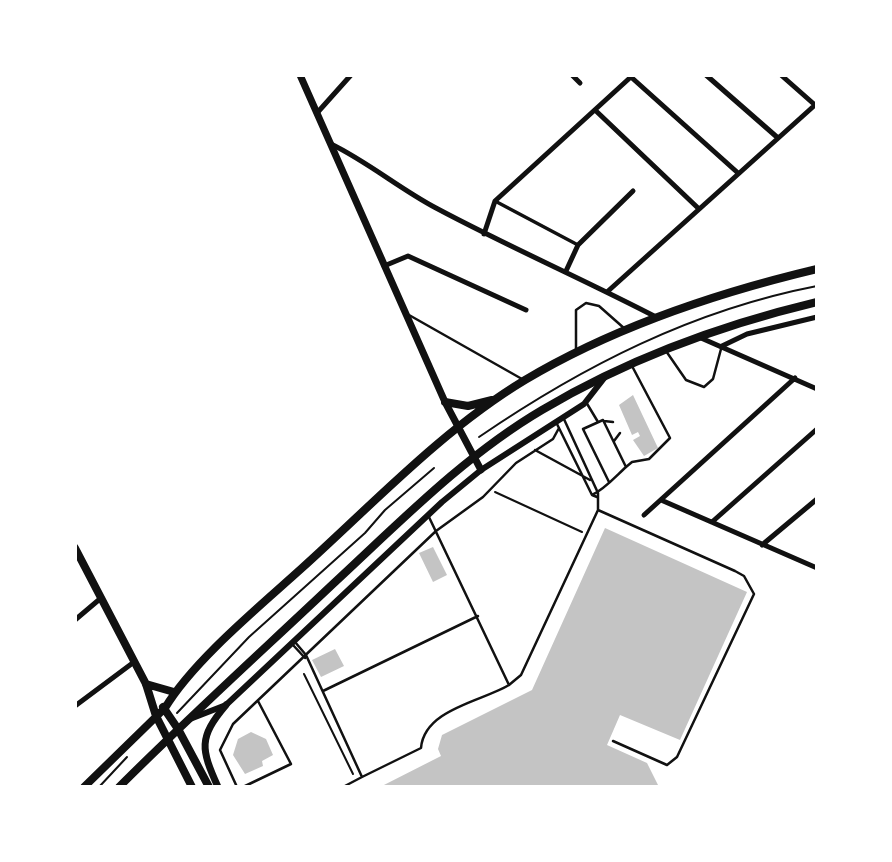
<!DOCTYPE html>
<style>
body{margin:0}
#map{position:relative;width:892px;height:862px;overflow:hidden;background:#fff;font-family:Roboto,sans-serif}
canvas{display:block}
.frame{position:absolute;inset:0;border:77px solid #fff;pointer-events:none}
</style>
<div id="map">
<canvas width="892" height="862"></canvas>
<div class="frame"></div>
</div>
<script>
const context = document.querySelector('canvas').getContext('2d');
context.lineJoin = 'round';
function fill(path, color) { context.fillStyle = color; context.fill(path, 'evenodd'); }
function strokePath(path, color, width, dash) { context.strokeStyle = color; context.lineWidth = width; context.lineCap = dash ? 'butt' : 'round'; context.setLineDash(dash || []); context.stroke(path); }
fill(new Path2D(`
 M 633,395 L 658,448 L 644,456 L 633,440 L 640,436 L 638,432 L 632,435 L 619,405 Z
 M 605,528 L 747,592 L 680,740 L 620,715 L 607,745 L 647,763 L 659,787 L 380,787 L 441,756 L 438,749 L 442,735 L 532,690 Z
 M 433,547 L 447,575 L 433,582 L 419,553 Z
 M 335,649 L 344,666 L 321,677 L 312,660 Z
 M 251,732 L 266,739 L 273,755 L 262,761 L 263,766 L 245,774 L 233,755 L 238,739 Z`), '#c4c4c4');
strokePath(new Path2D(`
 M 479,437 C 583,366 693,310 817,286
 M 495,492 L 582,532
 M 304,674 L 353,774
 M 177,713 L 249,637 L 365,533 L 385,510 L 434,468
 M 99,787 L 127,757`), '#111', 2);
strokePath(new Path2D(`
 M 409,315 L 522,379
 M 576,349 L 576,310 L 586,303 L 599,306 L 625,329
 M 666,351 L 686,380 L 704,387 L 713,379 L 721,349
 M 586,402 L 598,422
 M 604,421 L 613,422
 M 556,422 L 592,495 L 597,497
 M 614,441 L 620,433
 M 535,450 L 590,480
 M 626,467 L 632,462 L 649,459 L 670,438 L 632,366
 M 592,495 C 605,489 616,476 626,467 L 603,420 L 583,429 L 609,482
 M 598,510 L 735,571 L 744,576 L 754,594 L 677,757 L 667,765 L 613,741
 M 428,515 L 509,685 L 521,675 L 598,510 L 598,493 L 563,417
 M 295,642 L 306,655 L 362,777 L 421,748 C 424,709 483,701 509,685
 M 293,645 L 305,658
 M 323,691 L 478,616
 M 237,787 L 220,750 L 233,724 L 436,531 L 483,497 L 516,463 L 553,439 L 559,428
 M 243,787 L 291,764 L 258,701
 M 343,787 L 362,777`), '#111', 2.5);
strokePath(new Path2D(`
 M 495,201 L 578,245`), '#111', 3.5);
strokePath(new Path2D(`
 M 572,75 L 580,83
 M 706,75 L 778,138
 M 631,77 L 738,173
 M 595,110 L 698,208
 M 317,113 L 351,75
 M 331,144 C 368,162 400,189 436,208 C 509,247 585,280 658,318
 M 484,234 L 495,201 L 633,75
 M 384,266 L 408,256 L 526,310
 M 566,271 L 578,245 L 633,191
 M 607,292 L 815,105 L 781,75
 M 701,338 L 817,389
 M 722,346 L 747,334 L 817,317
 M 661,500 L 817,568
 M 644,515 L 795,378
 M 712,522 L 817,429
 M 762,545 L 817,499
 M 75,620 L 101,598
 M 75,706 L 134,662`), '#111', 5);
strokePath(new Path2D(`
 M 190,719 L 226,705 L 442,502 L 481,470 L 584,404 L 605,377`), '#111', 6);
strokePath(new Path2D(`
 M 300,75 L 445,402 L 481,470
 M 218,787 C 201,749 198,738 226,705`), '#111', 7);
strokePath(new Path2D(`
 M 445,402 L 468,406 L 492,400
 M 75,548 L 146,684 L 156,716 L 192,787
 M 146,684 L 174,692
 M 163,707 L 178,729 L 209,787
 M 84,787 L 165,708 C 193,661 260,606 302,568 C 373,504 442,430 525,380 C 614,327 716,293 817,269
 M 119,787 C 189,717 262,651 334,583 C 400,522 464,456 542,410 C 626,360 721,325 817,302`), '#111', 8);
</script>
